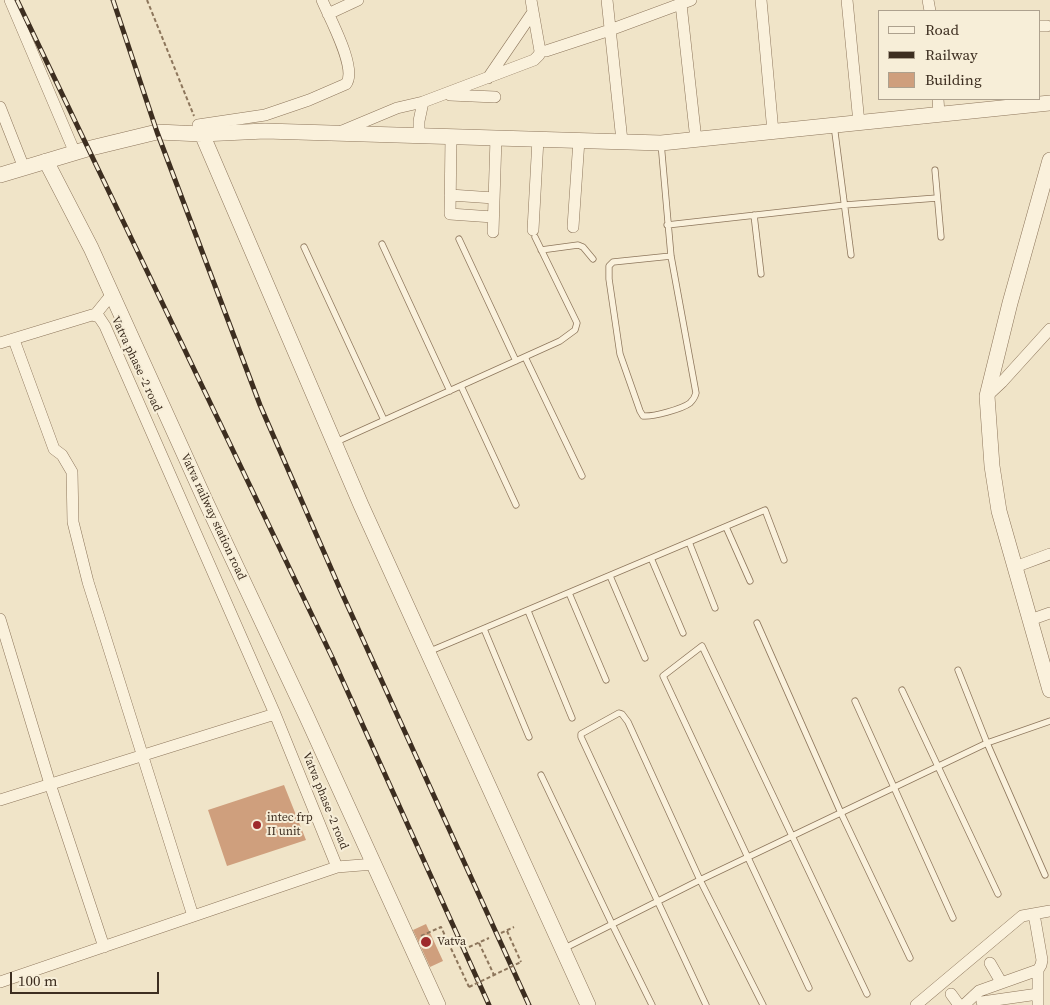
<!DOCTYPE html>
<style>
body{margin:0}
#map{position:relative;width:1050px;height:1005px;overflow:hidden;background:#f0e4c8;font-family:"Source Serif 4",serif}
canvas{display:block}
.legend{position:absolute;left:878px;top:10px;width:162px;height:90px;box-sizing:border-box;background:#f7eed8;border:1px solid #ada18e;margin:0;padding:6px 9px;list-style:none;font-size:15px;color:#3d2e20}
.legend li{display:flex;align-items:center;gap:10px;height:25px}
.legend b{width:25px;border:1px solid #ada18e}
.scale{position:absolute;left:10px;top:972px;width:149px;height:22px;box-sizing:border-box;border:2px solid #3d2e20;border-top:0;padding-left:6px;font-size:15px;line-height:18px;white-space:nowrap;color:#3d2e20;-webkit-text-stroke:4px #f7eed8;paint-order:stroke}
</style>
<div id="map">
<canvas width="1050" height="1005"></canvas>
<ul class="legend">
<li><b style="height:6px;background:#faf1dc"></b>Road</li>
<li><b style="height:6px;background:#3d2e20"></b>Railway</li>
<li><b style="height:14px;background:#cf9f7d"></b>Building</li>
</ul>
<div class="scale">100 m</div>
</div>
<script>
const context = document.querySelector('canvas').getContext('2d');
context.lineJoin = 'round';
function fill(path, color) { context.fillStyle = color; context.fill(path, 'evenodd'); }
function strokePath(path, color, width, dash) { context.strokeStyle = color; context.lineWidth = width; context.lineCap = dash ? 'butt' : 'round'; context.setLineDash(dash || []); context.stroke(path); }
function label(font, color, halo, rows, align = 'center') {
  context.font = font + ' "Source Serif 4",serif'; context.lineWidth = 4; context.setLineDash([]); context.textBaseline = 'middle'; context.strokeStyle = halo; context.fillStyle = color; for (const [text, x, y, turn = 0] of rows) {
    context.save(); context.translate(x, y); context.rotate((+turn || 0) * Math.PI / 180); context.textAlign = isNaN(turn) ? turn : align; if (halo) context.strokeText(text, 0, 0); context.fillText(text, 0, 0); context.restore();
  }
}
fill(new Path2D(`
 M 284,785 L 306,840 L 227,866 L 208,810 Z
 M 426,924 L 443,961 L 430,967 L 413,930 Z`), '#cf9f7d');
const service = new Path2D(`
 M 834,125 L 851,255
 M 661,143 L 671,256 L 696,393 C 695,397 693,400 690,403 C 682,409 653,417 643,416 L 640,411 L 620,354 L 609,279 L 609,266 L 613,262 L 671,256
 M 935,170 L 941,237
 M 754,215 L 761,274
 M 667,225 L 845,205 L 937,198
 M 459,239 L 516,361
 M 382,244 L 450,391
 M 304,247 L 384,420
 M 541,250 L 578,245 L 583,247 L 593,259
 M 525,357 L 582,476
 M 461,386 L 516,505
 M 336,442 L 560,341 L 575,330 L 577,323 L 535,237
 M 726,527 L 750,581
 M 689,542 L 715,608
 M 651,558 L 683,633
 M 610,576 L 645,658
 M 569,593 L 606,680
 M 528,611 L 572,718
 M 757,623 L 841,813 L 910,958
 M 484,629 L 529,737
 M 428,652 L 765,510 L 784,560
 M 958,670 L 987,743 L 1045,875
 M 902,690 L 998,894
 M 855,701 L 953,918
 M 541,775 L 612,924 L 652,1005
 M 563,949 L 700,880 L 987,743 L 1050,721
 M 809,988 L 663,676 L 702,646 L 867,994
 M 706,1005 L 581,737 L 581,734 L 619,713 L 622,714 L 628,722 L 700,880 L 763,1005`);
const minor = new Path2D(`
 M 10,0 L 75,153
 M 607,0 L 622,141
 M 761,0 L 773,132
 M 847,0 L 859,123
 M 928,0 L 930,11
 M 681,4 L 696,140
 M 328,14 L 358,0
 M 1039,26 L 1047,26
 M 546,51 L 610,30 L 691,0
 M 488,78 L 533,12
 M 450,95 L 495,97
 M 938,99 L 939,114
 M 0,107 L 24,168
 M 198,125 L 265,115 L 309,100 L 346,84 C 358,69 329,17 322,0
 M 342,131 L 397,108 L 423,102 L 534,60 L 539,55 L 540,51 L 531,0
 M 419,136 L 419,121 L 423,102
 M 451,137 L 450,214 L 493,217
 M 450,195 L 494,198
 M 573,227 L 579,140
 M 533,230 L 538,139
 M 493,232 L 496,138
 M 95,315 L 112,294
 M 14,340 L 54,449 L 62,455 L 72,472 L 73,522 L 88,582 L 193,916
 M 0,343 L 92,315 L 99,317 L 105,326 L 275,714 L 337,867
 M 987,396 L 1002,382 L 1050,329
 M 1015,567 L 1050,554
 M 0,619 L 50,784 L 104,947
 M 1030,620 L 1050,613
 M 0,800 L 275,714
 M 990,963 L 1001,982
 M 1038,970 L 1038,1005
 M 0,982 L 337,867 L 374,864
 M 951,994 L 959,1005
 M 982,1002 L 1038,994
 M 916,1005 L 1022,916 L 1050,911
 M 964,1005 L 979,991 L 1038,970 L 1041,965 L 1042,960 L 1034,914`);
const tertiary = new Path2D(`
 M 202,134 L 361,505 L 588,1005
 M 1050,160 L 1010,303 L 987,396 L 992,466 L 999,511 L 1050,690
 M 46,161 L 91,248 L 205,500 L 306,715 L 438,1005
 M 0,175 L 87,149 L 157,132 L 202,134 L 265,131 L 661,143 L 1050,103`);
strokePath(service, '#8d765c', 7);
strokePath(minor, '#8d765c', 12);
strokePath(tertiary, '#8d765c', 16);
strokePath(new Path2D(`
 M 147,0 L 194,116
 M 507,931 L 521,962
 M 501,933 L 514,927
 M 421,936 L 441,927 L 469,987
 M 479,943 L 494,975
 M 469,947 L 489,938`), '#8d765c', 2, [4, 2.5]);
strokePath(service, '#faf1dc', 5.5);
strokePath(minor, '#faf1dc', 11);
strokePath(tertiary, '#faf1dc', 15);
const rail = new Path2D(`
 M 17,0 L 332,657 L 489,1005
 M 113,0 L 157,132 L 260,405 L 340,589 L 529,1005`);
strokePath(rail, '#3d2e20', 5);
strokePath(rail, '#f7eed8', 3, [9]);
strokePath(new Path2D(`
 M 469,987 L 521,962`), '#8d765c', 2, [4, 2.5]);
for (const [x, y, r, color] of [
 [257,825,5,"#9e2a2b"],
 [426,942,6,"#9e2a2b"]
]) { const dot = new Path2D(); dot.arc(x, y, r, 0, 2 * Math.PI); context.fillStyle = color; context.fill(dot); strokePath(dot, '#f7eed8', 2); }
label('12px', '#3d2e20', '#f7eed8', [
 ["Vatva phase -2 road",136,364,65],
 ["Vatva railway station road",213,517,65],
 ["Vatva phase -2 road",325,801,68]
]);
label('12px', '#3d2e20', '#f7eed8', [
 ["intec frp",267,818],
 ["II unit",267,832],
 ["Vatva",437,942]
], 'left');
</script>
